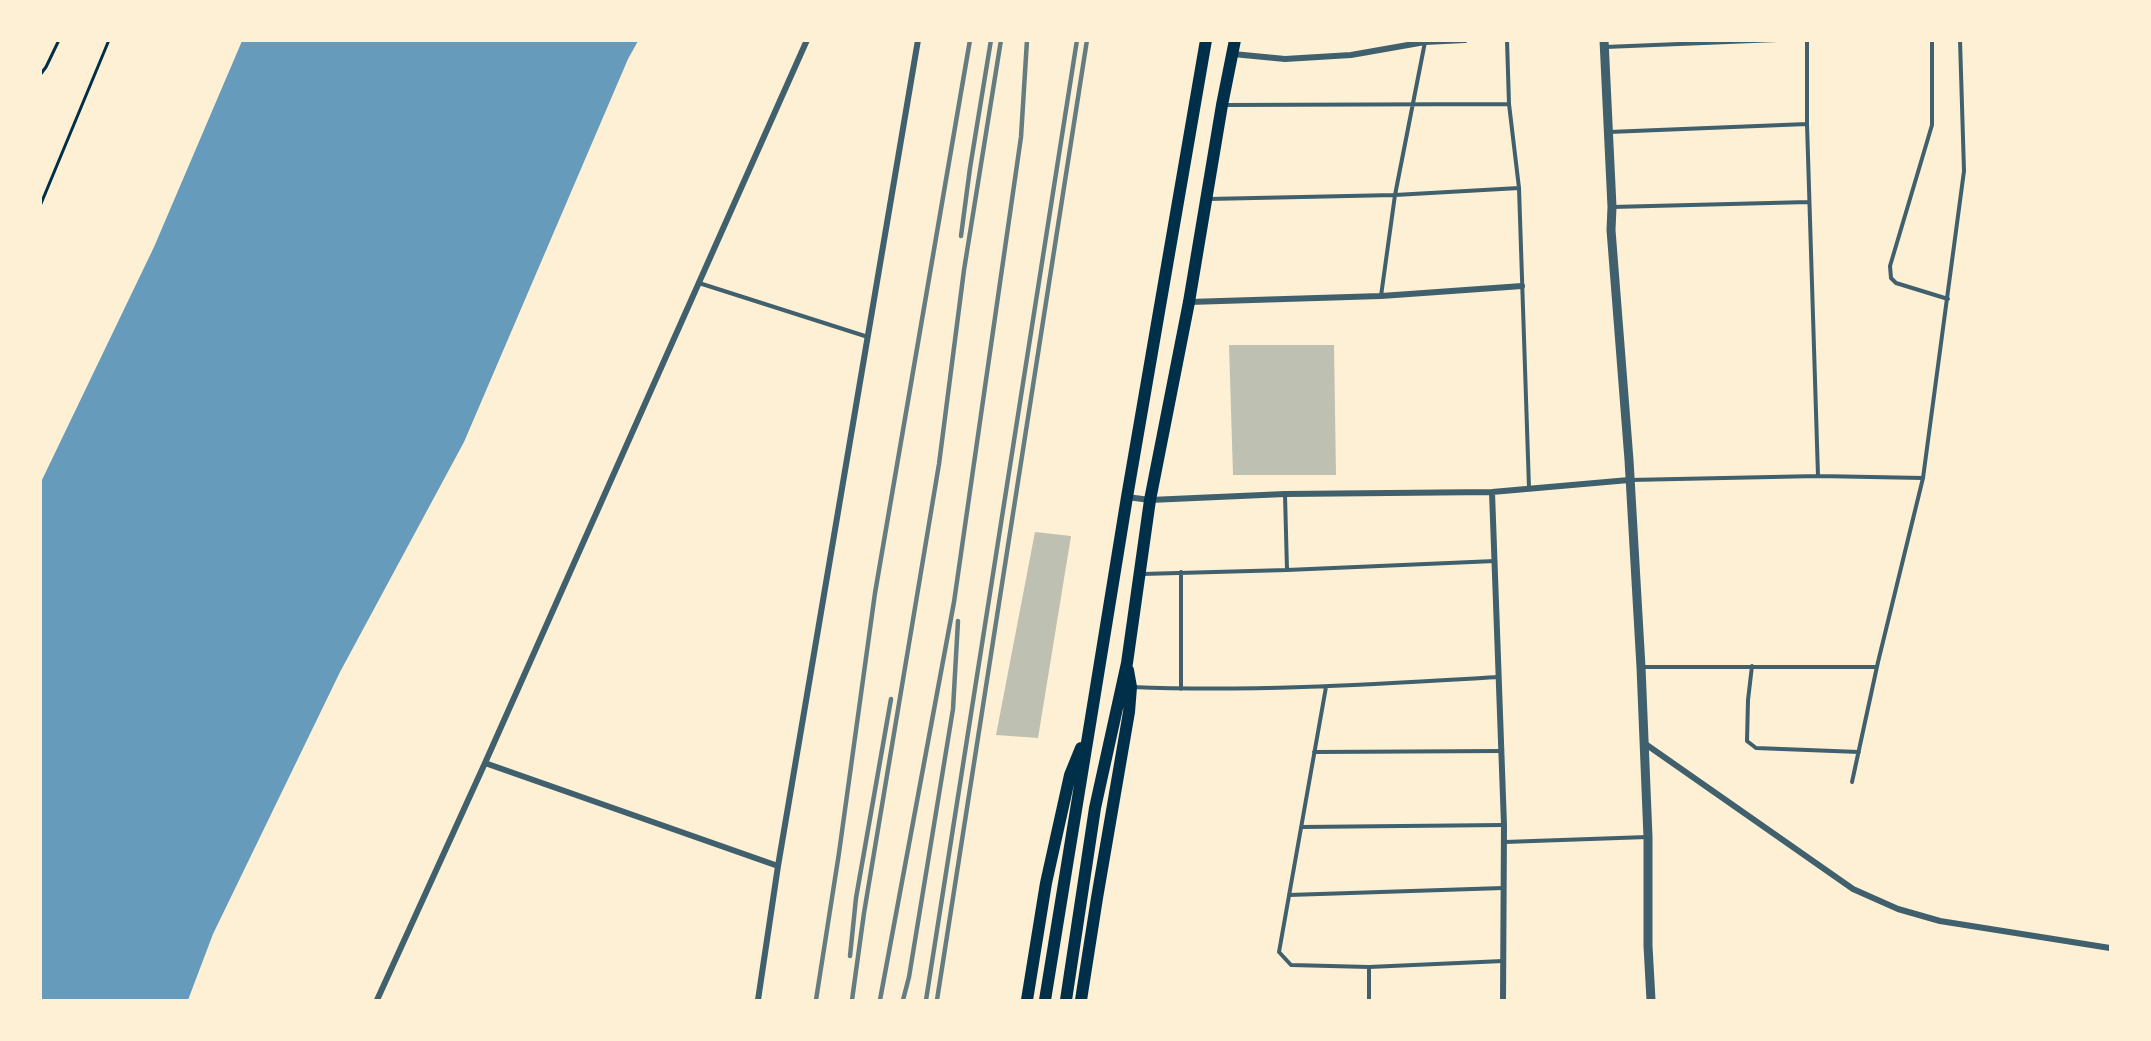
<!DOCTYPE html>
<style>
body{margin:0}
#map{position:relative;width:2151px;height:1041px;overflow:hidden;background:#fdf0d5;font-family:"Noto Sans",sans-serif}
canvas{display:block}
.frame{position:absolute;inset:0;border:42px solid #fdf0d5;pointer-events:none}
</style>
<div id="map">
<canvas width="2151" height="1041"></canvas>
<div class="frame"></div>
</div>
<script>
const context = document.querySelector('canvas').getContext('2d');
context.lineJoin = 'round';
function fill(path, color) { context.fillStyle = color; context.fill(path, 'evenodd'); }
function strokePath(path, color, width, dash) { context.strokeStyle = color; context.lineWidth = width; context.lineCap = dash ? 'butt' : 'round'; context.setLineDash(dash || []); context.stroke(path); }
fill(new Path2D(`
 M 242,41 L 638,41 L 628,59 L 464,442 L 340,672 L 213,934 L 188,1000 L 41,1000 L 41,482 L 154,247 Z`), '#669bbc');
fill(new Path2D(`
 M 1229,345 L 1334,345 L 1336,475 L 1233,475 Z
 M 1035,532 L 1071,536 L 1038,738 L 996,735 Z`), '#bec0b2');
strokePath(new Path2D(`
 M 40,75 L 46,67 L 59,40
 M 40,206 L 109,40`), '#003049', 3);
strokePath(new Path2D(`
 M 1507,40 L 1509,104 L 1519,188 L 1529,488
 M 1807,40 L 1807,124 L 1818,476
 M 1932,40 L 1932,125 L 1890,266 L 1891,278 L 1896,283 L 1948,299
 M 1605,47 L 1778,40
 M 1225,105 L 1509,104
 M 1609,132 L 1807,124
 M 1208,199 L 1395,195 L 1519,188
 M 1612,207 L 1809,202
 M 699,283 L 868,337
 M 1381,296 L 1395,195 L 1425,42
 M 1630,480 L 1818,476 L 1923,478
 M 1285,495 L 1287,570
 M 1181,572 L 1181,689
 M 1142,574 L 1287,570 L 1495,561
 M 1752,666 L 1748,700 L 1747,741 L 1756,748 L 1859,752
 M 1641,667 L 1877,667
 M 1132,687 C 1254,692 1377,684 1499,677
 M 1326,687 L 1279,952 L 1291,965 L 1369,967
 M 1314,752 L 1502,751
 M 1852,782 L 1878,662 L 1923,478 L 1964,171 L 1960,40
 M 1301,827 L 1503,825
 M 1505,842 L 1647,837
 M 1289,895 L 1503,888
 M 1369,1000 L 1369,967 L 1503,961`), '#3f606c', 4);
strokePath(new Path2D(`
 M 1233,54 L 1285,59 L 1351,55 L 1425,42 L 1465,40
 M 1189,302 L 1381,296 L 1522,286
 M 1492,492 L 1504,825 L 1503,1000
 M 1127,497 L 1150,500 L 1285,494 L 1492,492 L 1629,480
 M 1644,743 L 1853,889 L 1898,909 L 1940,921 L 2110,948
 M 485,763 L 778,866
 M 377,1000 L 485,763 L 807,40
 M 758,1000 L 778,866 L 918,40`), '#3f606c', 6);
strokePath(new Path2D(`
 M 1604,40 L 1612,207 L 1611,230 L 1629,460 L 1641,667 L 1648,837 L 1648,946 L 1651,1000`), '#3f606c', 9);
strokePath(new Path2D(`
 M 1027,1000 L 1046,883 L 1070,775 L 1081,748
 M 1045,1000 L 1127,497 L 1206,40
 M 1066,1000 L 1095,808 L 1127,663 L 1150,500 L 1189,302 L 1222,105 L 1235,40
 M 1081,1000 L 1097,898 L 1129,712 L 1131,687 L 1128,670`), '#003049', 12);
strokePath(new Path2D(`
 M 961,236 L 970,168 L 991,40
 M 850,956 L 856,898 L 891,699
 M 816,1000 L 839,853 L 875,593 L 970,40
 M 852,1000 L 864,913 L 939,464 L 964,270 L 1001,40
 M 880,1000 L 954,602 L 1021,137 L 1027,40
 M 903,1000 L 909,977 L 953,709 L 958,621
 M 926,1000 L 1077,40
 M 937,1000 L 1087,40`), '#657d81', 4.5);
</script>
